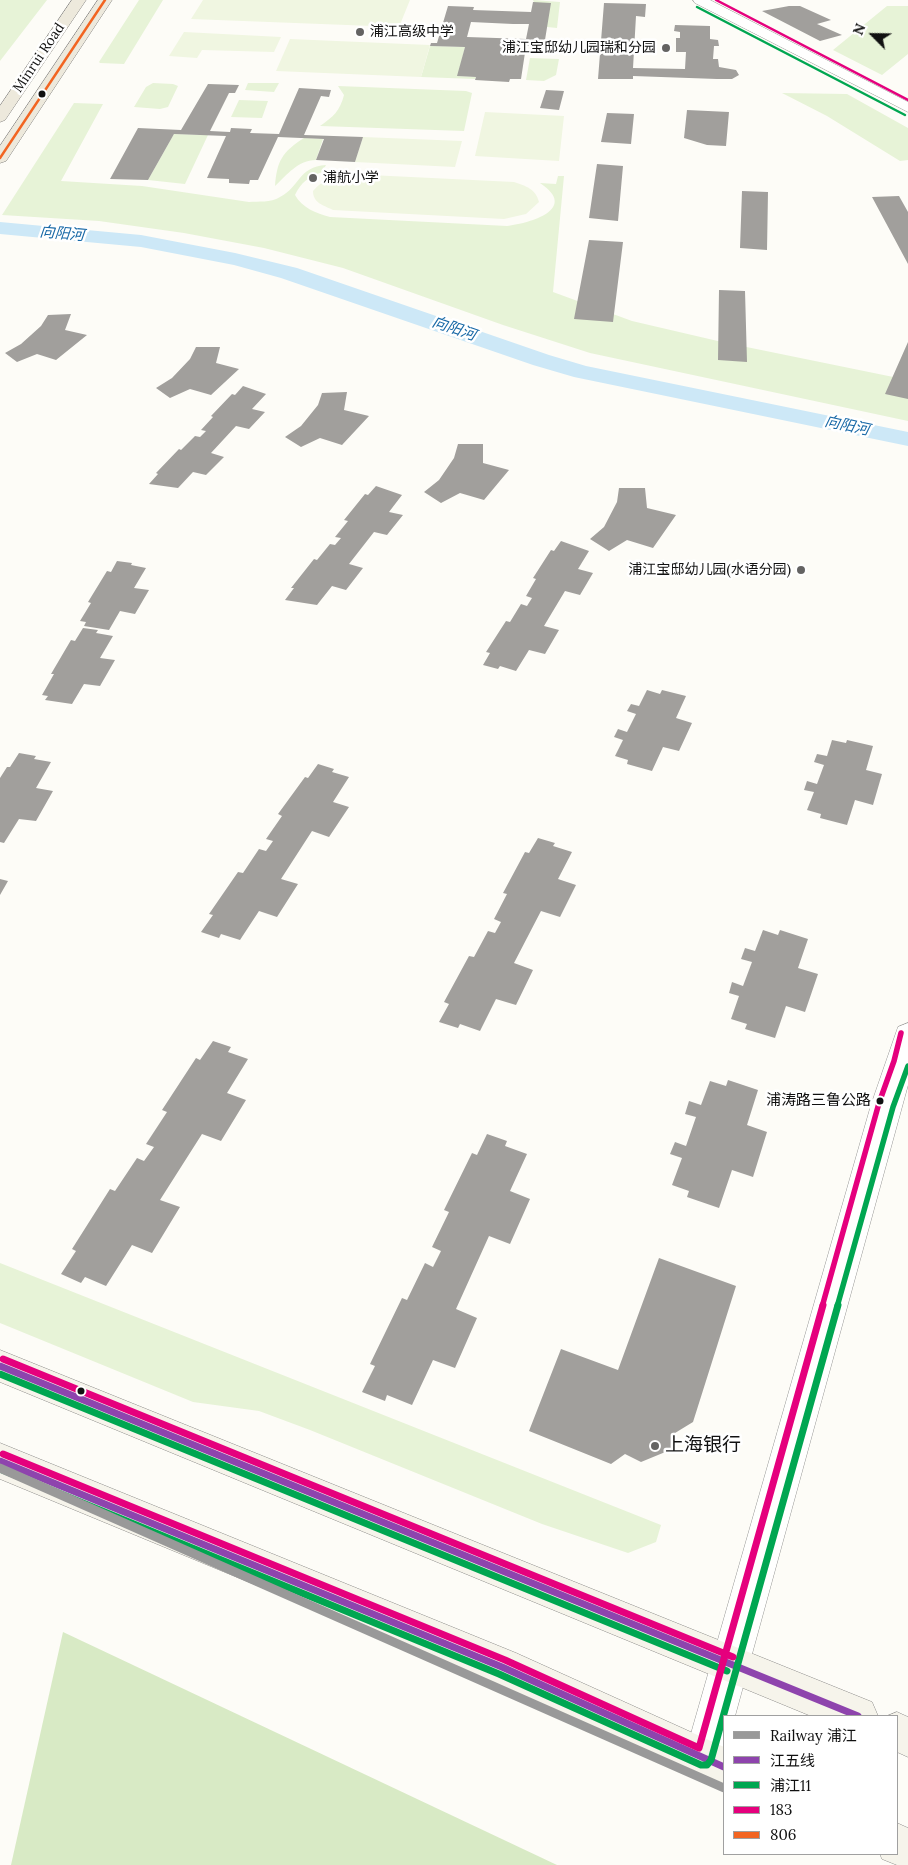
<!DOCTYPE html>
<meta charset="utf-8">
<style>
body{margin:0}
#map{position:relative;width:908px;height:1865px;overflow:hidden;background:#fdfcf7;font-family:Lora,"Noto Sans SC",serif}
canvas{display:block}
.legend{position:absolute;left:723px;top:1715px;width:175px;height:140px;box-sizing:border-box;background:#fff;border:1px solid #a0a0a0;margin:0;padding:6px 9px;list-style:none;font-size:15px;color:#111}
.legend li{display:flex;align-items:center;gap:10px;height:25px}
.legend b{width:25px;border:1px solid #a0a0a0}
.north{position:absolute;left:848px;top:10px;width:50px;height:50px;-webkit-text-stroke:4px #fff;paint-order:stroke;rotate:293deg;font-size:14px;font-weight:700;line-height:20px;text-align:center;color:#111}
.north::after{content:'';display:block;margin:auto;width:18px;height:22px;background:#111;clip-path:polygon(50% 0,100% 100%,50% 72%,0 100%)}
</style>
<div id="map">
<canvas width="908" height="1865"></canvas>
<ul class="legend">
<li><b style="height:6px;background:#999"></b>Railway 浦江</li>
<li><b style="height:6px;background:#8e44ad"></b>江五线</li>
<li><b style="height:6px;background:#00a651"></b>浦江11</li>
<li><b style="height:6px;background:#e5007d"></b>183</li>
<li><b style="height:6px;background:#f26522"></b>806</li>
</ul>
<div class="north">N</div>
</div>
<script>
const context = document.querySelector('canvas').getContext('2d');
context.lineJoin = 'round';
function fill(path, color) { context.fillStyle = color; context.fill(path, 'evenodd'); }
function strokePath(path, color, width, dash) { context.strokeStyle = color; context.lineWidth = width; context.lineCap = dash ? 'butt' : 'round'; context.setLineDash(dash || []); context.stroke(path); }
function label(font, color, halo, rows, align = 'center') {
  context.font = font + ' Lora,"Noto Sans SC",serif'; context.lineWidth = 5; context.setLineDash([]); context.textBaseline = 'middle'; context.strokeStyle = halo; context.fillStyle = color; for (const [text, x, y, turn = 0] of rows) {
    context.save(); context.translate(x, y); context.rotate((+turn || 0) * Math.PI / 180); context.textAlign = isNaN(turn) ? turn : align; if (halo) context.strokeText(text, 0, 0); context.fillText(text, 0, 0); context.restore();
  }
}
fill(new Path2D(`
 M 0,0 L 47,0 L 0,61 Z
 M 139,0 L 163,0 L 124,64 L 100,63 L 99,62 Z
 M 533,0 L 560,2 L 557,28 L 547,27 Z
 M 887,6 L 908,6 L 908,54 L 882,75 L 833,50 Z
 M 430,46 L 465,47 L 458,76 L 476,77 L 475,79 L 421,77 Z
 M 530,58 L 559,59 L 556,75 L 544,81 L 526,80 Z
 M 153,83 L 173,84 L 178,86 L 168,107 L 160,109 L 134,107 L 146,87 Z
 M 248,83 L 279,83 L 274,92 L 245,90 Z
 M 338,86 L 466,91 L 472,93 L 464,131 L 320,126 C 333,117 340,111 344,95 Z
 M 782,93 L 847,94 L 908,128 L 908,160 L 900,161 L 827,116 Z
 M 239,100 L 268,101 L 262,118 L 231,117 Z
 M 74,103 L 103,104 L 61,181 L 142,186 L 249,202 C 259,201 270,203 280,197 C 300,187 298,167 326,165 L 322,172 C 309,177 301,182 295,195 C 302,208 316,213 330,217 L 507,226 C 531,223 579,209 540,183 L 556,184 L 558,176 L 564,176 L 553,292 L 632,321 L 722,342 L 908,380 L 908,421 L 590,353 L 503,325 L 343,268 L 264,248 L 184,233 L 99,221 L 2,215 Z
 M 174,134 L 208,135 L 185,184 L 148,180 Z
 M 304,138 L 323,139 L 316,160 C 298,160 287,175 275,186 C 277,161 282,152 304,138 Z
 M 0,1263 L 661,1525 L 656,1542 L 628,1553 L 542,1524 L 310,1430 L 259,1411 L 193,1402 L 0,1323 Z`), '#e7f3d7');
fill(new Path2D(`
 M 63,1632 L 557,1865 L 11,1865 Z`), '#d8eac5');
fill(new Path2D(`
 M 203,0 L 410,0 L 399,27 L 191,19 Z
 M 184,32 L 281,37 L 274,52 L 202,50 L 197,58 L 169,56 Z
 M 290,39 L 430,45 L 421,77 L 276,71 Z
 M 485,112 L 564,116 L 559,161 L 475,156 Z
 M 363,137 L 462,141 L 455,167 L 355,162 Z
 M 349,174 L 514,182 C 526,186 536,189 539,202 L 526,214 L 504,219 L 333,210 C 323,205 313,203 313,191 C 323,179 333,177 349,174 Z`), '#f0f6e1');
fill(new Path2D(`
 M 0,222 L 141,235 L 235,253 L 297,268 L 549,355 L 586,366 L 908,432 L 908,446 L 574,377 L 533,365 L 281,278 L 234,265 L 141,247 L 0,234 Z`), '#cde8f7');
fill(new Path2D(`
 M 533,2 L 551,3 L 544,46 L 526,46 L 521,79 L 510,79 L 509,82 L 475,80 L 476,77 L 457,76 L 465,47 L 430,46 L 431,43 L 437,43 L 448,6 L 474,7 L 473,10 L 531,12 ZM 471,22 L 513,24 L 529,24 L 526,39 L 467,37 Z
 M 604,3 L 646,4 L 645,17 L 636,16 L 633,68 L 685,69 L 686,52 L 676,52 L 676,38 L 680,38 L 680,32 L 674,31 L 675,25 L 710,26 L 710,39 L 718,40 L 719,46 L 714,46 L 713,59 L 718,59 L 719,67 L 736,70 L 739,75 L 732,79 L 717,79 L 633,76 L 633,79 L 598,79 Z
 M 789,6 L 800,6 L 831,20 L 817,24 L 842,35 L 820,41 L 762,11 Z
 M 208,84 L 239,85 L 235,93 L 229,93 L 210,131 L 230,132 L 231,128 L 252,129 L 250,133 L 279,134 L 299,88 L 331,90 L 329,97 L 321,96 L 304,135 L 363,137 L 355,162 L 316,160 L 324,139 L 278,137 L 258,180 L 250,180 L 249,184 L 229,183 L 229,179 L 207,178 L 226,136 L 174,134 L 148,180 L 110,179 L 138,128 L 181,130 Z
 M 546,90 L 564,91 L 559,110 L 540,108 Z
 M 687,110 L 729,112 L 726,146 L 707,145 L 684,138 Z
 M 607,113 L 634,114 L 631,144 L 601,142 Z
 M 597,164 L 623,166 L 618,221 L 589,218 Z
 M 742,191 L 768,192 L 767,250 L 740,248 Z
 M 899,196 L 908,212 L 908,264 L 872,197 Z
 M 589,240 L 623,242 L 613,322 L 574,319 Z
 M 719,290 L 745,291 L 747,362 L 718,360 Z
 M 71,314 L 65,330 L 87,335 L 56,360 L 37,354 L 17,362 L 5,353 L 21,344 L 41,326 L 48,315 Z
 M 908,342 L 908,399 L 885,394 Z
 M 196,347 L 220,347 L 216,363 L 239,369 L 211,395 L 190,389 L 170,398 L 156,388 L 172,378 L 190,359 Z
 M 243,386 L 266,394 L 252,409 L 265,412 L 249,429 L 236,426 L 211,453 L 224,457 L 206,475 L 193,472 L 178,488 L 149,484 L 158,474 L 156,473 L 179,449 L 181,450 L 195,436 L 200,437 L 206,431 L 201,430 L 213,417 L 211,416 L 232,394 L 235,395 Z
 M 347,392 L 344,410 L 369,416 L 342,445 L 320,438 L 301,447 L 285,437 L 301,426 L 318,405 L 322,393 Z
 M 458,444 L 483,444 L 483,463 L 509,470 L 484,500 L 460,493 L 441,503 L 424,492 L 439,480 L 454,458 Z
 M 376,486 L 402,495 L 389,512 L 403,515 L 387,535 L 374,532 L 349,564 L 363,568 L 346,590 L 332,586 L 317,605 L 285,600 L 294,588 L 291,588 L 314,559 L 317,560 L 330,544 L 335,545 L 341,538 L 335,537 L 348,521 L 344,520 L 365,494 L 368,495 Z
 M 619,488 L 645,488 L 647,508 L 676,515 L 653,548 L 627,540 L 609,551 L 590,539 L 604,527 L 617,502 Z
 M 561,541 L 589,551 L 578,569 L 593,573 L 580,595 L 565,591 L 544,626 L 559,630 L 545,654 L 529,650 L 516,671 L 500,666 L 498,669 L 483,665 L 490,653 L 486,652 L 506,621 L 510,622 L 521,604 L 527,606 L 532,598 L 526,596 L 536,579 L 533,578 L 551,550 L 554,551 Z
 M 117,561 L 132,563 L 131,565 L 146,568 L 134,588 L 149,590 L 135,614 L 120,611 L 109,630 L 84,626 L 86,622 L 80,621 L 91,603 L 88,602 L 107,571 L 111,572 Z
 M 83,628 L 98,630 L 96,633 L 113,636 L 100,658 L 115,660 L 100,686 L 84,684 L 72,704 L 45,700 L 48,696 L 42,695 L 54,674 L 51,674 L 71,640 L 75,641 Z
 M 647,690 L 660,694 L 662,690 L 686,696 L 676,718 L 692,723 L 679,751 L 663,747 L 652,771 L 627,764 L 628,760 L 615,756 L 623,740 L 614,737 L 618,729 L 627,732 L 636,714 L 627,711 L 631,704 L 639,706 Z
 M 832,740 L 846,743 L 847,740 L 873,746 L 866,770 L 882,774 L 873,805 L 855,800 L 847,825 L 820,818 L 821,814 L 807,810 L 814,792 L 804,790 L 807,781 L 817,784 L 824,765 L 814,762 L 817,754 L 827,756 Z
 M 19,753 L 36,756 L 34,759 L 51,762 L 36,788 L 53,791 L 36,821 L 19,819 L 4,843 L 0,842 L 0,778 L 7,767 L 10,767 Z
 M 318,764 L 334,769 L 332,772 L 349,777 L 333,802 L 349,807 L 329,837 L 312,831 L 281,879 L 298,884 L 277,917 L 259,911 L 240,940 L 221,934 L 219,938 L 201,932 L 213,915 L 209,914 L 238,872 L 243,873 L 259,849 L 266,851 L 273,841 L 266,839 L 282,816 L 278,814 L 305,777 L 308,778 Z
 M 538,838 L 555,843 L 553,846 L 572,852 L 558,879 L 576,885 L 560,917 L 541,911 L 514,963 L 533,970 L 516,1005 L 496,999 L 480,1031 L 460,1024 L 458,1028 L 439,1022 L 449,1004 L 444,1002 L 469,956 L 474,957 L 488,931 L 495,933 L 501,922 L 494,919 L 507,894 L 503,893 L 525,852 L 529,853 Z
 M 0,879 L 8,881 L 0,895 Z
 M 763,930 L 778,935 L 780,930 L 808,939 L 798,968 L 818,974 L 805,1012 L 786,1006 L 775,1038 L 745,1029 L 747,1024 L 731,1019 L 739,996 L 729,993 L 732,982 L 743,986 L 752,962 L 741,959 L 745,948 L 755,951 Z
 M 213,1041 L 231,1047 L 228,1052 L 248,1059 L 227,1093 L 246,1100 L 221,1141 L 202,1134 L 160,1200 L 180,1207 L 152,1253 L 132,1245 L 106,1286 L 85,1277 L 81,1283 L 61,1274 L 76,1251 L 72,1249 L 110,1189 L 115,1191 L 137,1158 L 144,1161 L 154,1147 L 146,1144 L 167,1112 L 162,1110 L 196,1058 L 200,1060 Z
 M 728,1080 L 758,1090 L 747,1125 L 767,1132 L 753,1177 L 732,1170 L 719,1208 L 687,1197 L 689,1191 L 672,1185 L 682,1158 L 670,1154 L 675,1142 L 686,1146 L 696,1117 L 685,1114 L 689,1101 L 701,1105 L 710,1081 L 726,1086 Z
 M 487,1134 L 507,1141 L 505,1146 L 527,1154 L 510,1191 L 530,1199 L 510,1244 L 489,1236 L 456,1309 L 477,1318 L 455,1368 L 433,1360 L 412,1405 L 387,1395 L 385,1401 L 362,1392 L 375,1366 L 370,1364 L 402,1298 L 407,1300 L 425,1263 L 433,1267 L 441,1251 L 432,1247 L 449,1212 L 444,1210 L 472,1153 L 477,1155 Z
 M 659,1258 L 736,1286 L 693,1422 L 675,1433 L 675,1448 L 641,1462 L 625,1454 L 611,1464 L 529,1431 L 561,1349 L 618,1370 Z`), '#a19f9c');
const minor = new Path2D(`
 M 693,0 L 710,0 L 908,102 L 908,112 L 695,3 Z
 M 908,1023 L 908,1085 L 735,1716 L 724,1716 L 724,1757 L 718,1772 L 704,1778 L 690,1772 L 684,1758 L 871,1105 L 898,1027 Z`);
const secondary = new Path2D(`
 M 0,1350 L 872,1702 L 878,1716 L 811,1716 L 0,1382 Z
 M 0,1443 L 516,1653 L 724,1747 L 724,1787 L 488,1681 L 0,1479 Z
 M 897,1712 L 908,1717 L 908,1757 L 897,1752 L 897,1716 L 887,1716 Z
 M 897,1823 L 908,1828 L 908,1865 L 897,1865 L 882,1859 L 880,1854 L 897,1854 Z`);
const primary = new Path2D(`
 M 72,0 L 86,0 L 5,120 L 0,122 L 0,106 Z
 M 98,0 L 112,0 L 8,158 L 6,161 L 0,163 L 0,146 Z`);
strokePath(minor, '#979795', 1);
strokePath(secondary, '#8e8d8b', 1);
strokePath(primary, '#858482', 1);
fill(minor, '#fffffe');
fill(secondary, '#f6f4eb');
fill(primary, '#ede9dc');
strokePath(new Path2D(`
 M 0,1366 L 858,1716
 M 0,1461 L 502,1667 L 724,1767`), '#8e44ad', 7);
strokePath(new Path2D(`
 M 697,7 L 905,115`), '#00a651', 2.5);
strokePath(new Path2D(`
 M 837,1307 L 893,1107 L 908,1066`), '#00a651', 5.5);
strokePath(new Path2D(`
 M 0,1374 L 727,1671
 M 0,1469 L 499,1674 L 701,1765 L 707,1765 L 711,1760 L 838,1305`), '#00a651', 7);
strokePath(new Path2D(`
 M 716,0 L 908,100`), '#e5007d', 2.5);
strokePath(new Path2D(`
 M 822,1307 L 879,1103 L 894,1061 L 901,1033`), '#e5007d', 5.5);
strokePath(new Path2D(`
 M 3,1359 L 733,1657
 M 3,1454 L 505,1660 L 699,1748 L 823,1305`), '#e5007d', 7);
strokePath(new Path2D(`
 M 0,158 L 105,0`), '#f26522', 2.5);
strokePath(new Path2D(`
 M 0,1468 L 724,1788`), '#999', 9);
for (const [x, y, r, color] of [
 [360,32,5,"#646362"],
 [666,48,5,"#646362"],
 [42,94,4.5,"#111"],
 [313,178,5,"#646362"],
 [801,570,5,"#646362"],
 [880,1101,4.5,"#111"],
 [81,1391,4.5,"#111"],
 [655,1446,5,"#646362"]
]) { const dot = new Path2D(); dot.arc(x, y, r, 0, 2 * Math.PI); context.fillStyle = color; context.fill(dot); strokePath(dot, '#fff', 2); }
label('14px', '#111', '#fff', [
 ["浦江高级中学",370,32],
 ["浦江宝邸幼儿园瑞和分园",656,48,"right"],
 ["浦航小学",323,178],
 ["浦江宝邸幼儿园(水语分园)",791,570,"right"]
], 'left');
label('14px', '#111', '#fff', [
 ["Minrui Road",39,58,-56]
]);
label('italic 15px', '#1768a6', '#fff', [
 ["向阳河",62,234,5],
 ["向阳河",454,329,19],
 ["向阳河",847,426,12]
]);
label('15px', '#111', '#fff', [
 ["浦涛路三鲁公路",871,1101]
], 'right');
label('19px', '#111', '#fff', [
 ["上海银行",665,1446]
], 'left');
</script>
